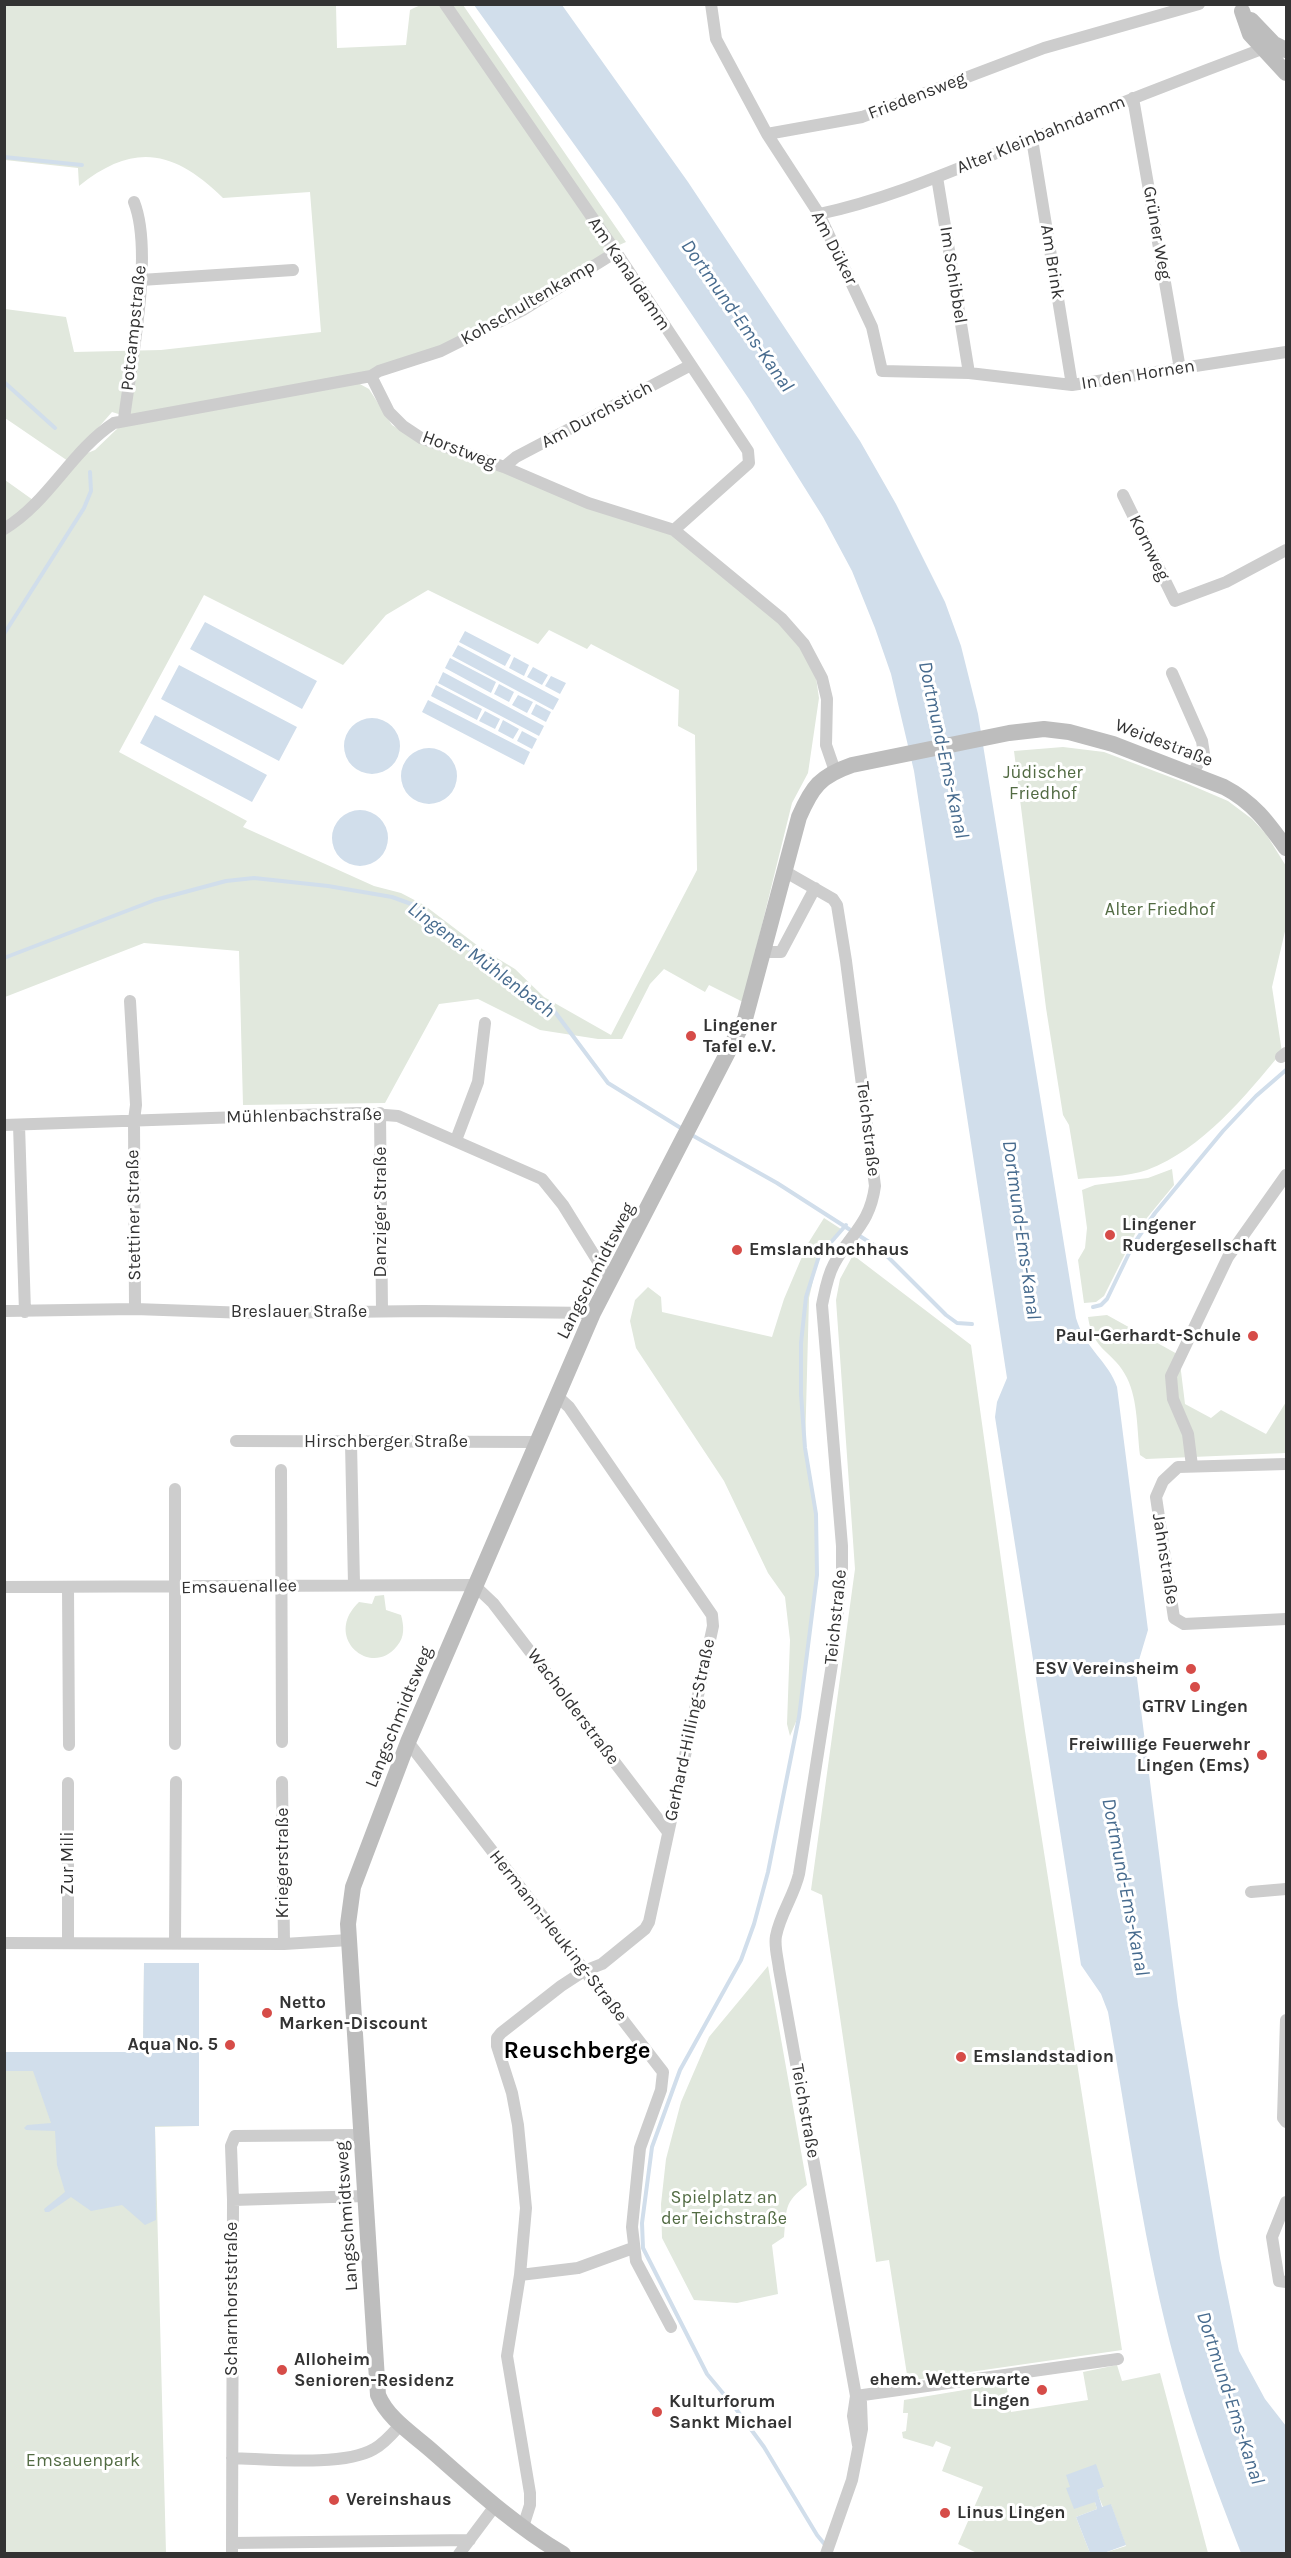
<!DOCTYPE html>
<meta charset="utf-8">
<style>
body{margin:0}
#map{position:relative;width:1291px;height:2558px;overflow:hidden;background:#fff;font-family:Karla,sans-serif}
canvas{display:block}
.frame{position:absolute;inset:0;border:6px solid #333;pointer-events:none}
</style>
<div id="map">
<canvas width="1291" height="2558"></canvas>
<div class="frame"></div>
</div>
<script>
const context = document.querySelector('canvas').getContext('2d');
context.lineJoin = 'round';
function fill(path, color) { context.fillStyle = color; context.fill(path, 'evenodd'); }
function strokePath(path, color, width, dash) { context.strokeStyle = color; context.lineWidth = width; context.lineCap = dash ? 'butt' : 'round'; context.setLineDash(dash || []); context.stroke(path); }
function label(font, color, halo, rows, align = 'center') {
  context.font = font + ' Karla,sans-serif'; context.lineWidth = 6; context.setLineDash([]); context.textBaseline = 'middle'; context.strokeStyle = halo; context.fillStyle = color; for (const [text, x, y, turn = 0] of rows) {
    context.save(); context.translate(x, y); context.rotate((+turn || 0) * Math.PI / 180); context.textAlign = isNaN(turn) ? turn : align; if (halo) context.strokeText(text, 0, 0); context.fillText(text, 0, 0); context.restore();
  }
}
fill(new Path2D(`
 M 4,5 L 336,5 L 337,48 L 406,45 L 410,10 C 419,4 432,2 443,7 L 609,245 L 606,253 L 521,306 L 441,347 L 369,371 L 125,416 L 112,412 L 70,460 L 95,450 L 120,426 L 358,383 L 369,389 L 392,425 L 420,442 L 682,534 L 781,619 L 814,664 L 819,698 L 808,773 L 792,803 L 743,1002 L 709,985 L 705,992 L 664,969 L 650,984 L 622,1039 L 598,1039 L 540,1030 L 478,999 L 439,1004 L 385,1103 L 243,1105 L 239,951 L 144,943 L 5,997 L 5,480 L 33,500 L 68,461 L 5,418 L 5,309 L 66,317 L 74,352 L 161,350 L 321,332 L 310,192 L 223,198 C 174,150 134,142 79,186 L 78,168 L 5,160 ZM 428,590 L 538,644 L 549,630 L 587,649 L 591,644 L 679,690 L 678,726 L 695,735 L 697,870 L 611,1035 L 544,997 L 515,969 L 482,949 L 424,905 L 401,893 L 374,886 L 243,827 L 247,821 L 119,752 L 204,595 L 343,665 L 386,615 Z
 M 449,5 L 463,5 L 626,242 L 617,246 Z
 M 1063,747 L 1104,752 L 1186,783 L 1228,801 L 1252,819 L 1266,834 L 1286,866 L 1286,927 L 1272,987 L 1282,1052 C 1245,1096 1203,1149 1147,1170 C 1128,1177 1098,1177 1078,1179 L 1069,1125 L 1063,1115 L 1046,1008 L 1014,751 Z
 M 1172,1169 L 1174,1185 L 1137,1230 L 1104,1296 L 1096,1302 L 1084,1303 L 1078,1260 L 1085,1248 L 1087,1228 L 1082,1190 L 1095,1185 L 1148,1178 Z
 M 824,1218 L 841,1229 L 819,1255 L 809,1298 L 805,1448 L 815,1514 L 817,1575 L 798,1717 L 790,1736 L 787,1724 L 790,1640 L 785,1597 L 768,1573 L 724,1481 L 636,1348 L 630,1321 L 635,1300 L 648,1287 L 661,1297 L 662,1312 L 772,1337 L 784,1299 L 807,1245 Z
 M 853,1255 L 971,1345 L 1025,1731 L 1122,2350 L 908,2381 L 889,2260 L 876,2262 L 822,1895 L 811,1890 L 855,1569 L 836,1300 L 840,1279 Z
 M 1107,1315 L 1179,1355 L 1185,1404 L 1211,1418 L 1221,1410 L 1266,1434 L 1286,1402 L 1286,1453 L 1146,1459 L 1140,1455 C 1137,1431 1138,1400 1127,1378 C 1114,1351 1093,1352 1088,1317 Z
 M 384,1595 L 386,1610 L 401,1615 C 404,1626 405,1637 397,1646 C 371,1679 322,1637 359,1602 L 372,1604 L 375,1596 Z
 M 144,1963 L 199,1963 L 199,2126 L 155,2127 L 166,2553 L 5,2553 L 4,2052 L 143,2052 Z
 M 768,1966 L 807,2185 C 783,2203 787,2209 784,2237 L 772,2245 L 778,2294 L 737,2303 L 694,2300 L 662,2238 L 661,2204 L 666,2159 L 681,2102 L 709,2037 Z
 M 1117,2365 L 1122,2381 L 1160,2373 L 1208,2553 L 1104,2553 L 1126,2546 L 1111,2505 L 1103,2507 L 1096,2490 L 1104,2487 L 1067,2488 L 1095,2502 L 1097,2509 L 1076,2517 L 1090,2553 L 977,2553 L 958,2544 L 983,2487 L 942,2471 L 951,2447 L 936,2441 L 933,2447 L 903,2438 L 902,2432 L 906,2431 L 908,2413 L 903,2413 L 904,2400 L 1006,2383 L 1011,2412 L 1088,2400 L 1083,2372 Z`), '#e1e8dd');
fill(new Path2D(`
 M 474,5 L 562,5 L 688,182 L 860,441 L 896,504 L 945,602 L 961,646 L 978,714 L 1076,1318 C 1085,1349 1109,1362 1117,1387 L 1148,1630 L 1136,1670 L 1178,2005 L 1220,2258 L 1239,2351 L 1265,2399 L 1286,2426 L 1286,2553 L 1241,2553 C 1217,2491 1193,2429 1176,2365 C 1144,2249 1129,2130 1108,2012 L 1101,1994 L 1081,1965 L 995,1417 L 997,1402 L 1007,1378 L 914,771 L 891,674 L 875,628 L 852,571 L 823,517 L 749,399 L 617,204 Z
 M 205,622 L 317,681 L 302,709 L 190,649 Z
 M 465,631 L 511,655 L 505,666 L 459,642 Z
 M 458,645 L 559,699 L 553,710 L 452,656 Z
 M 514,657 L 529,665 L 524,676 L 509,668 Z
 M 450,658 L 496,682 L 491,693 L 445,668 Z
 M 179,665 L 297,727 L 279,761 L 161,699 Z
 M 533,667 L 548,675 L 542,685 L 527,677 Z
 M 443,672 L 544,726 L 539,736 L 438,683 Z
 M 551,676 L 566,683 L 560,694 L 545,686 Z
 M 499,684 L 514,692 L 509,702 L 494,694 Z
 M 436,685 L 482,709 L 477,720 L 431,696 Z
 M 518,695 L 533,702 L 527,713 L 512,705 Z
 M 428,700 L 530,752 L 524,765 L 422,712 Z
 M 536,704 L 551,712 L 546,722 L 531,714 Z
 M 485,711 L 500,719 L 495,729 L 479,721 Z
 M 155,715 L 267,775 L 252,802 L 140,743 Z
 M344 746a28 28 0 1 1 56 0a28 28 0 1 1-56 0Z
 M 503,720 L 519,729 L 513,739 L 498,731 Z
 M 522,731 L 537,739 L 532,749 L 517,741 Z
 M401 776a28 28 0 1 1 56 0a28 28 0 1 1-56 0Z
 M332 838a28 28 0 1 1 56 0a28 28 0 1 1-56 0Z
 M 144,1963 L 199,1963 L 199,2126 L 155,2126 L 156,2220 L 145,2225 L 122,2205 L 91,2211 L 71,2197 L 49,2212 L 45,2212 L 44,2209 L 65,2192 L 57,2165 L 55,2131 L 26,2130 L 24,2128 L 27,2125 L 51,2123 L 33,2071 L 5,2071 L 5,2052 L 143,2052 Z
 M 1096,2464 L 1104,2487 L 1097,2490 L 1102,2507 L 1111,2504 L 1126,2545 L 1104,2553 L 1090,2553 L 1076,2517 L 1097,2509 L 1095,2502 L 1074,2509 L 1066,2488 L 1070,2487 L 1066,2475 Z`), '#d1deeb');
strokePath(new Path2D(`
 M 4,157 L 82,165
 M 4,382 L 55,428
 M 4,634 L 84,508 L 91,491 L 90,472
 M 4,958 L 155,900 L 226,881 L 254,878 L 328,886 L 392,897 L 414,905 L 442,925 L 462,944 L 552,1008 L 608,1083 L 684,1130
 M 690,1134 L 777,1183 L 880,1249 L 946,1315 L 957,1323 L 972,1324
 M 1093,1307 L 1101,1305 L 1107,1299 L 1133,1245 L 1155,1213 L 1223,1131 L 1256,1096 L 1286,1070
 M 826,2546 L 817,2535 L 764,2447 L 736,2409 L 707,2374 L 643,2248 L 642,2223 L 652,2147 L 680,2070 L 741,1960 L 754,1924 L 768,1872 L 799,1717 L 817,1575 L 816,1514 L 805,1448 L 801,1394 L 801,1343 L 806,1297 L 819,1256 L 846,1225`), '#d1deeb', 4);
strokePath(new Path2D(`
 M 445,4 L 616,252 L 748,451 L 749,463 L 674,530
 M 711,4 L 716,39 L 767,134 L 862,117 L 1044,48 L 1199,4
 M 1133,98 L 1180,369
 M 767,134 L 819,214 L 872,327 L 882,371 L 969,373 L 1072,385 L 1286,352
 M 1032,139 L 1072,385
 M 937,177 L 969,373
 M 819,214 C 890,199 956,169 1024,142 C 1103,110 1182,79 1262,49
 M 141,280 L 293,270
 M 371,376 L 389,412 L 403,426 L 421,438 L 504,467 L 588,503 L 674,530 L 782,619 L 804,644 L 822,678 L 827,699 L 826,745 L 835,771
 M 124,419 C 131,363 154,252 134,202
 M 504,467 L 516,457 L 691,365
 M 1123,495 L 1175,601 L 1226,582 L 1286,550
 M 4,529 C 49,502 71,451 114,423 L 371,376 L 379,371 L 441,351 L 523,310 L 616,252
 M 1172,673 L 1202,741 L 1204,754 L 1192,774
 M 784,871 L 833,899 L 837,905 L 846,961 L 875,1186 C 870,1224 851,1233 834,1264 C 827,1277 825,1291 822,1305 L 842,1546 L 842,1572 L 832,1664 L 799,1874 C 794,1896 780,1914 776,1936 C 774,1946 778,1959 779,1969 L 856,2396 L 853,2416 L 858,2445
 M 761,952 L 781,952 L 815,888
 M 130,1001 L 136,1105 L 134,1120 L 135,1309
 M 1281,1057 L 1286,1053
 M 380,1113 L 382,1311
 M 4,1125 L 359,1113 L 398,1116 L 542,1179 L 563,1205 L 604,1271 L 614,1274
 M 19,1125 L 25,1312
 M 456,1140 L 478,1082 L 485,1023
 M 4,1311 L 135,1309 L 248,1313 L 424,1311 L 593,1313
 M 236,1441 L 536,1442
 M 351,1443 L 354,1584
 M 1286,1464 L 1178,1467 L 1163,1481 L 1156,1497 L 1174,1618 L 1184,1624 L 1286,1619
 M 1192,1466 L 1188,1434 L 1173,1399 L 1171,1376 L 1228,1257 L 1286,1175
 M 281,1470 L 282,1742
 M 175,1489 L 175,1744
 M 4,1587 L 474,1585 L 493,1603 L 668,1832
 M 68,1587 L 69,1745
 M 408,1742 L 663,2072 L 661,2090 L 640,2148 L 632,2227 L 636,2261 L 671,2327
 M 282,1782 L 284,1944
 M 1251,1892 L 1286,1889
 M 4,1943 L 284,1944 L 349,1940
 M 68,1943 L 68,1783
 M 175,1943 L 176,1782
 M 1286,2020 L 1283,2118 L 1286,2122
 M 233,2200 L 231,2146 L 235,2136 L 361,2135
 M 1286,2202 L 1272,2237 L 1279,2281 L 1286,2282
 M 520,2275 L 578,2268 L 633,2248
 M 856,2396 L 1118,2359
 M 232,2458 C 269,2459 343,2467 374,2449 C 385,2443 393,2433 401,2424
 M 523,2527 L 530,2505 L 530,2493 L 507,2356 L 520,2275 L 526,2208 L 518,2125 L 512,2093 L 497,2046 L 497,2038 L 501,2033 L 561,1986 L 584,1971 L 602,1964 L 645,1929 L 649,1922 L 713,1626 L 712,1615 L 569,1407 L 557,1396
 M 232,2543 L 470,2540
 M 232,2554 L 233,2200 L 365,2196
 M 459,2554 L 495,2506
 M 826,2554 L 852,2480 L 862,2429 L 861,2402 L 856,2396`), '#cdcdcd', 12);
strokePath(new Path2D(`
 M 1242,11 L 1250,34 L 1286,73
 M 1251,20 L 1274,44 L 1286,50
 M 563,2554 C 515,2526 473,2487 432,2451 C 413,2434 388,2419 378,2395 L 348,1924 L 353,1887 L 408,1742 L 593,1313 L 745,1019 L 799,817 C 812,787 820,776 852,765 L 1009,733 L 1044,729 L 1069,732 L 1113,744 L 1224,787 C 1253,802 1268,823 1286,848`), '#bdbdbd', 16);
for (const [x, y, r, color] of [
 [691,1036,6,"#d64c48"],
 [1110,1235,6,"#d64c48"],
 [737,1250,6,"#d64c48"],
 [1253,1336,6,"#d64c48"],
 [1191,1669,6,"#d64c48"],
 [1195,1687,6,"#d64c48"],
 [1262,1755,6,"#d64c48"],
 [267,2013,6,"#d64c48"],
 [230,2045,6,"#d64c48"],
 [961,2057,6,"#d64c48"],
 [282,2370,6,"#d64c48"],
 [1042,2390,6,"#d64c48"],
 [657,2412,6,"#d64c48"],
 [334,2500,6,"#d64c48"],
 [945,2513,6,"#d64c48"]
]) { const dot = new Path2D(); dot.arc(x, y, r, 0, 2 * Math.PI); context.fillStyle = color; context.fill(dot); strokePath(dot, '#fff', 2); }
label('18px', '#333', '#fff', [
 ["Friedensweg",917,96,-21],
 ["Alter Kleinbahndamm",1041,135,-22],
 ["Grüner Weg",1157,233,80],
 ["Am Düker",834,248,63],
 ["Am Brink",1052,262,81],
 ["Am Kanaldamm",629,274,56],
 ["Im Schibbel",953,275,81],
 ["Kohschultenkamp",528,303,-30],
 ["Potcampstraße",134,328,-84],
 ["In den Hornen",1138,375,-9],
 ["Am Durchstich",597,415,-28],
 ["Horstweg",459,450,21],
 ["Kornweg",1149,548,64],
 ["Weidestraße",1164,743,21],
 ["Mühlenbachstraße",304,1116,-1],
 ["Teichstraße",868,1129,83],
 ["Danziger Straße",381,1212,-90],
 ["Stettiner Straße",134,1215,-91],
 ["Langschmidtsweg",596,1271,-63],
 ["Breslauer Straße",299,1312],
 ["Hirschberger Straße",386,1442],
 ["Jahnstraße",1165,1559,81],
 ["Emsauenallee",239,1587,-1],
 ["Teichstraße",836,1617,-84],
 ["Wacholderstraße",573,1707,53],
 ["Langschmidtsweg",399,1717,-68],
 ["Gerhard-Hilling-Straße",690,1730,-78],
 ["Zur Mili",68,1863,-90],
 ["Kriegerstraße",283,1863,-90],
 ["Hermann-Heuking-Straße",558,1936,52],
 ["Teichstraße",805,2111,80],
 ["Langschmidtsweg",347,2216,-94],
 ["Scharnhorststraße",232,2299,-90]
]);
label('18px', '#526b43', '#fff', [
 ["Jüdischer",1043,773],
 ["Friedhof",1043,794],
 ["Alter Friedhof",1160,910],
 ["Spielplatz an",724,2198],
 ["der Teichstraße",724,2219],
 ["Emsauenpark",83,2461]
]);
label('bold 18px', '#333', '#fff', [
 ["Lingener",703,1026],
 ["Tafel e.V.",703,1047],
 ["Lingener",1122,1225],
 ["Rudergesellschaft",1122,1246],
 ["Emslandhochhaus",749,1250],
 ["Paul-Gerhardt-Schule",1241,1336,"right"],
 ["ESV Vereinsheim",1179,1669,"right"],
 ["GTRV Lingen",1195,1707,"center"],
 ["Freiwillige Feuerwehr",1250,1745,"right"],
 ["Lingen (Ems)",1250,1766,"right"],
 ["Netto",279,2003],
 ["Marken-Discount",279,2024],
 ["Aqua No. 5",218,2045,"right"],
 ["Emslandstadion",973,2057],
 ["Alloheim",294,2360],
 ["Senioren-Residenz",294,2381],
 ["ehem. Wetterwarte",1030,2380,"right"],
 ["Lingen",1030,2401,"right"],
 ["Kulturforum",669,2402],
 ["Sankt Michael",669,2423],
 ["Vereinshaus",346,2500],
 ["Linus Lingen",957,2513]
], 'left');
label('italic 20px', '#476b8e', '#fff', [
 ["Dortmund-Ems-Kanal",737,316,55],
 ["Dortmund-Ems-Kanal",943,750,78],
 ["Lingener Mühlenbach",481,960,37],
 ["Dortmund-Ems-Kanal",1021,1230,82],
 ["Dortmund-Ems-Kanal",1125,1887,79],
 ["Dortmund-Ems-Kanal",1230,2398,72]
]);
label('bold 24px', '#000', '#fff', [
 ["Reuschberge",577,2051]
]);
</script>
